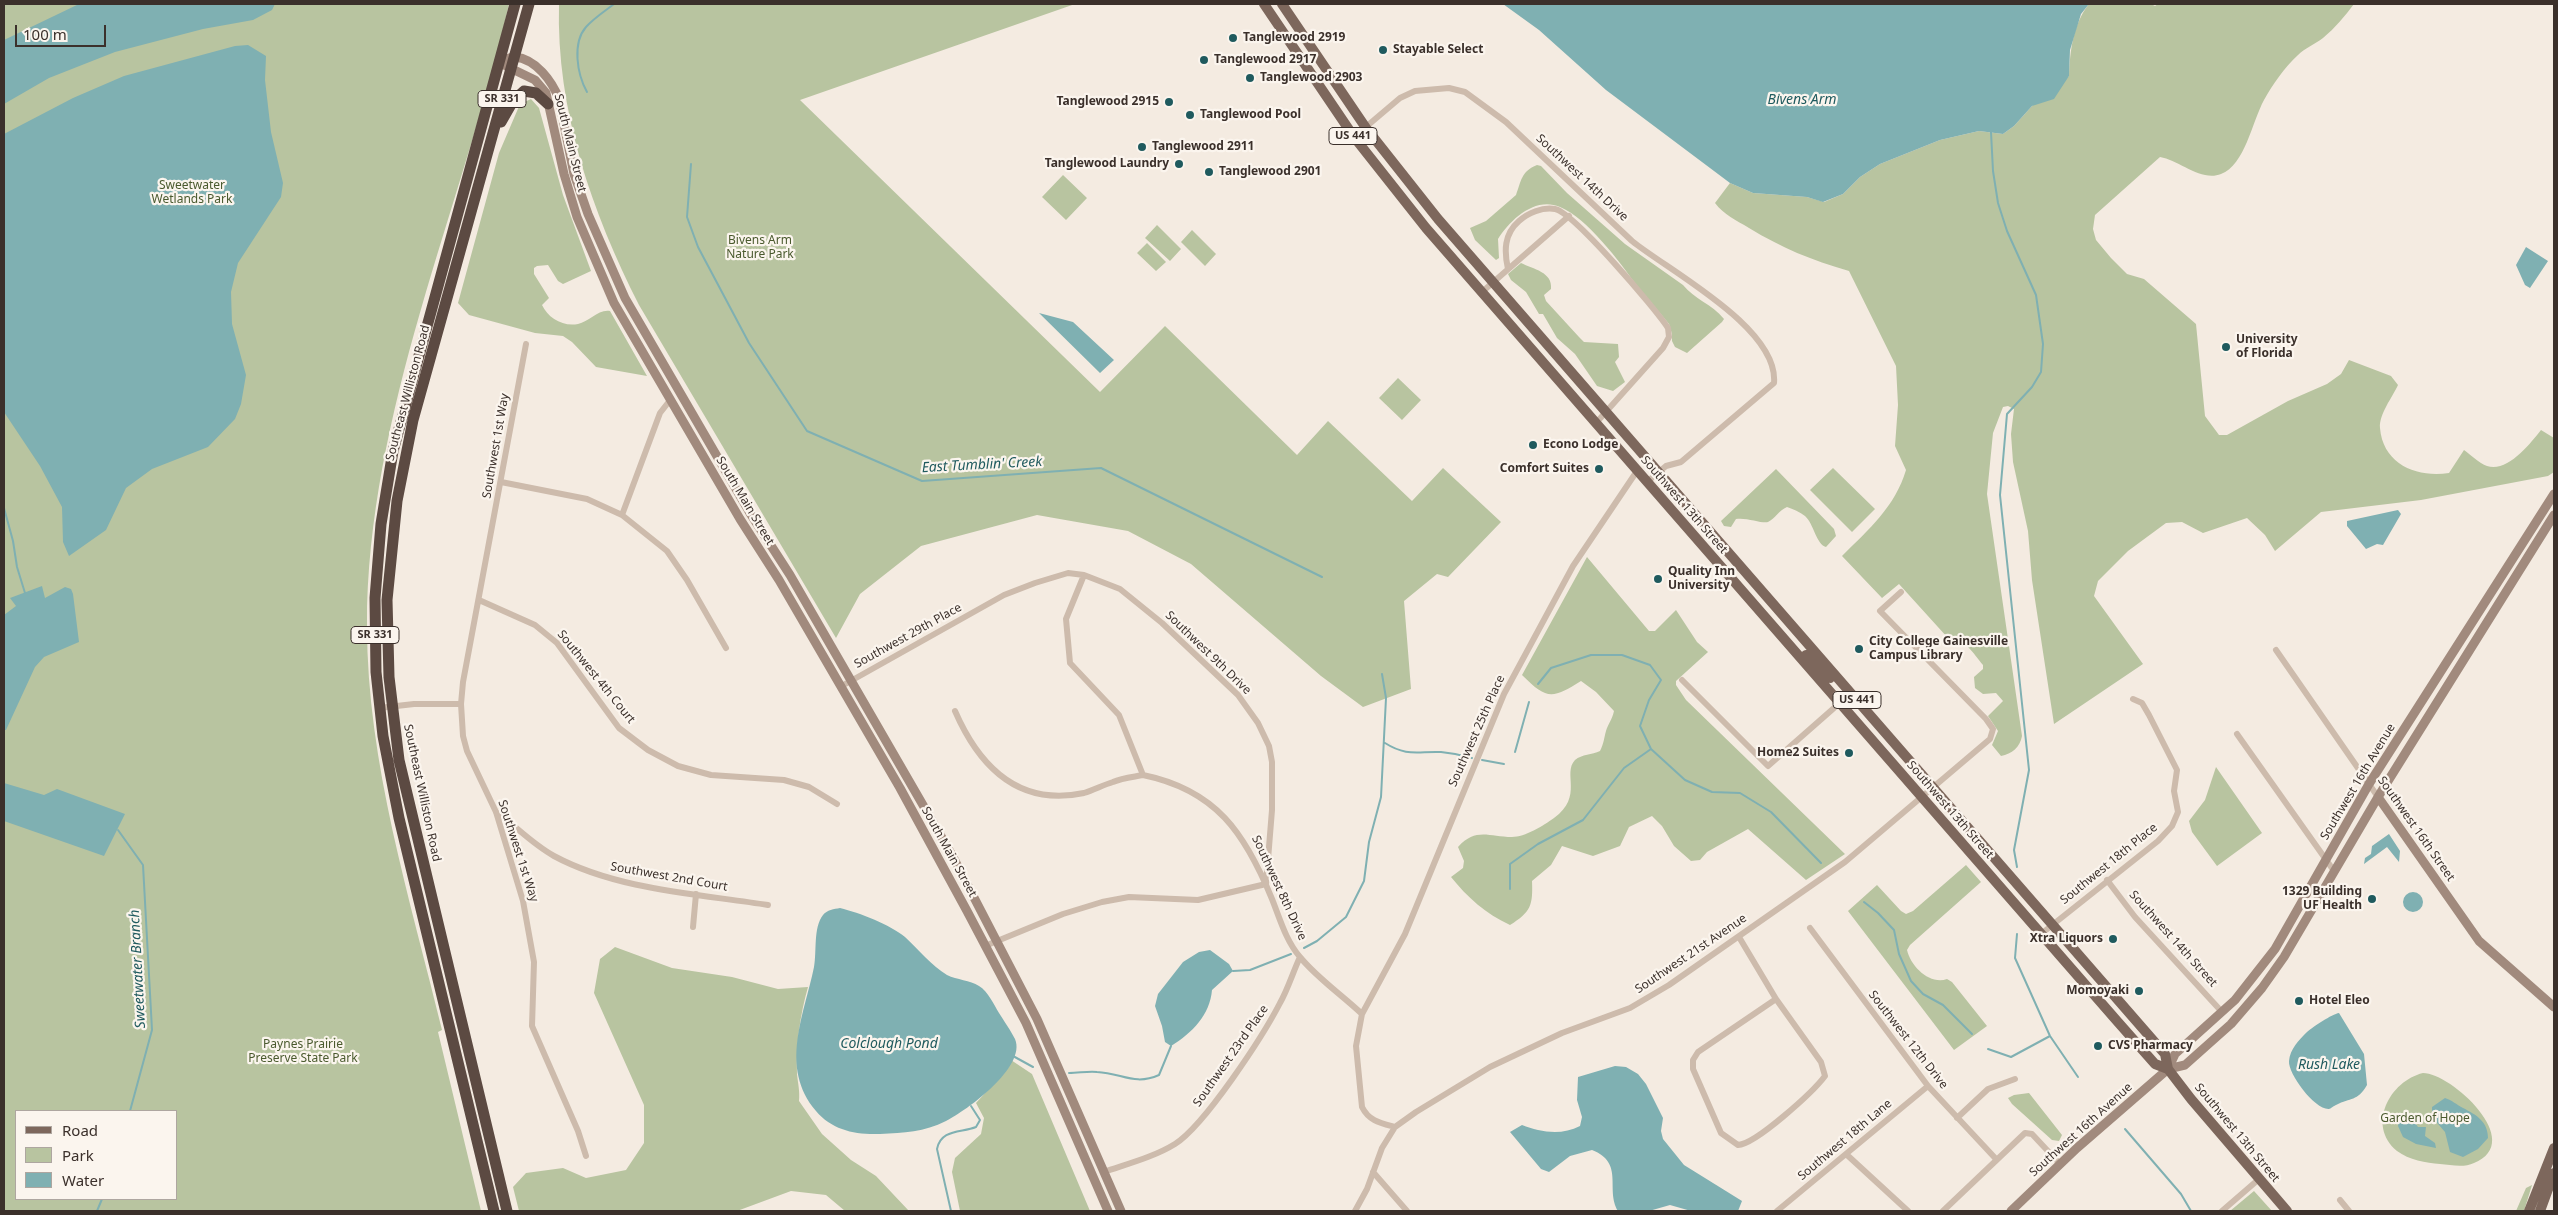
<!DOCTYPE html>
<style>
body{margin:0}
#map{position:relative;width:2558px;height:1215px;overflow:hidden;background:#f4ebe1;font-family:"Noto Sans",sans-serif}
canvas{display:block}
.frame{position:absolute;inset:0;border:5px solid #3b302b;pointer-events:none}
.legend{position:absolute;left:15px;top:1110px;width:162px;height:90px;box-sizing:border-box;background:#fbf5ee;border:1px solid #aea6a0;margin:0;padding:6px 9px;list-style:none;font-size:15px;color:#3b302b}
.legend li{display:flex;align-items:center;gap:10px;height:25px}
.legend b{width:25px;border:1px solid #aea6a0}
.scale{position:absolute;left:15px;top:25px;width:91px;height:22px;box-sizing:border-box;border:2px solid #3b302b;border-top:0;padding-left:6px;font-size:15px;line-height:18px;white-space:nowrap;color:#3b302b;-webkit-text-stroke:4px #fbf5ee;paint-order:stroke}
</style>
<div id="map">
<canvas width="2558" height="1215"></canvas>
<div class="frame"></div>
<ul class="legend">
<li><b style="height:6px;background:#7d675c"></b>Road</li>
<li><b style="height:14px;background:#b8c4a0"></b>Park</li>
<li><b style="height:14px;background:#7fb0b2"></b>Water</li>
</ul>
<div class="scale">100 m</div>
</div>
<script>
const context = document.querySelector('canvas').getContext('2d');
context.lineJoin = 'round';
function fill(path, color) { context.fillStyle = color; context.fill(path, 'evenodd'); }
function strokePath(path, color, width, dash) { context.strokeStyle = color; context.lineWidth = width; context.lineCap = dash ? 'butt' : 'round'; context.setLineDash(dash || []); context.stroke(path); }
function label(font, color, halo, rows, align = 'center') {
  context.font = font + ' "Noto Sans",sans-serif'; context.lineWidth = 4.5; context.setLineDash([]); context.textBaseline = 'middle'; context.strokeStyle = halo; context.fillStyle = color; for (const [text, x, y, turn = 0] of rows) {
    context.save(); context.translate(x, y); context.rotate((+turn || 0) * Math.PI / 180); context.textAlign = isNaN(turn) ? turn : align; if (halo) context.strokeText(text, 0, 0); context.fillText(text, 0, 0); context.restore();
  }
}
fill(new Path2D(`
 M 4,4 L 509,4 C 462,209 367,412 367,626 C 367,763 410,898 442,1030 L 438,1032 L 481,1211 L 4,1211 ZM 16,1111 L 176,1111 L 176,1199 L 16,1199 Z
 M 559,4 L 1075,4 L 800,100 L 1100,392 L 1165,326 L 1297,455 L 1328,421 L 1412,501 L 1443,468 L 1501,522 L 1448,577 L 1437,574 L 1404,601 L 1411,689 L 1363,707 L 1321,676 L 1191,564 L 1128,531 L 1037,515 L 921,546 L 860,594 L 836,638 L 639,305 C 592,212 556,110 559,4 Z
 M 2089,4 L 2151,4 L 2155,6 L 2158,4 L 2354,4 C 2345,16 2335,28 2323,38 C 2315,44 2305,48 2298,55 C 2284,68 2273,84 2264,100 C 2252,122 2245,165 2221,174 C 2201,182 2179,160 2160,157 L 2095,215 L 2093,229 L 2096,240 L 2111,258 L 2127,274 L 2144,279 L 2196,324 L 2205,416 L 2219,435 L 2227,435 L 2288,401 L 2327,384 L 2341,374 L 2349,360 L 2391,376 L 2398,385 C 2392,398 2379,414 2380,428 C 2383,465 2418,478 2449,473 L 2464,450 C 2471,455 2479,463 2487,466 C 2507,473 2530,444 2541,430 L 2554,438 L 2554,472 L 2548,476 L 2421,500 L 2321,512 L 2275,551 L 2265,535 L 2247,518 L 2203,533 L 2182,522 L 2166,523 L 2128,551 L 2098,581 L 2094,596 L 2143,664 L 2054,724 L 2032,580 L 2028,531 L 2013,462 L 2011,434 L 2014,409 L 2008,406 L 2003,407 L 1993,433 L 1987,494 L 2022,736 C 2020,747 2012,754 2001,756 L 1992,745 L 1998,731 L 1988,716 L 2003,701 L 1996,693 L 1983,694 L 1975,688 L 1974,677 L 1983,669 L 1983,665 C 1974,654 1963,636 1947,637 L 1899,584 L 1882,598 L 1842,556 C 1869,529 1895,507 1906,470 L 1895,446 L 1898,405 L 1896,366 L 1849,271 C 1811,260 1782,248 1749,228 C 1736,220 1724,215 1715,203 L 1730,183 L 1753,193 L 1807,197 L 1824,202 L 1843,194 L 1860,177 L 1880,164 L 1940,140 L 1979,131 L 2003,134 L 2014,126 L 2032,106 L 2069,76 C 2070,51 2073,24 2089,4 Z
 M 531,99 L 539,108 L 563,195 L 591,271 L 563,284 L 558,281 L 548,265 L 537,266 L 534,268 L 534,274 L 549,298 L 542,305 C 548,318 563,327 578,324 C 589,322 598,309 610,311 L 647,376 L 596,367 L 572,342 L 563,336 L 535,333 L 469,315 L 458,303 L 499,153 L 520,104 Z
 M 1537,165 L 1541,166 L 1567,193 L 1625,244 L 1683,285 C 1694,299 1712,304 1724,319 L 1722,322 L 1687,353 L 1675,347 L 1672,341 L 1672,334 L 1669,324 C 1659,311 1647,299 1637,286 C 1620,262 1587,218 1560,207 C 1535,196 1510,220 1498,239 L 1499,258 L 1496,260 L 1475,240 L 1470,228 L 1486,221 L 1516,195 C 1521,182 1521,171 1537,165 Z
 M 1063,175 L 1087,198 L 1066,220 L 1042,197 Z
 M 1157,225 L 1181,249 L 1170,261 L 1145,238 Z
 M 1192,230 L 1216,254 L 1205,266 L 1181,242 Z
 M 1147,243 L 1166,262 L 1156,271 L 1137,253 Z
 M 1521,263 C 1533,269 1553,272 1551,289 L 1544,295 L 1546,301 L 1579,337 L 1584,342 L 1618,344 L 1619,357 L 1615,362 L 1625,382 L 1613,391 L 1597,386 L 1575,354 L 1557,338 L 1543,314 L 1539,314 L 1526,292 L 1511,280 L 1508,274 Z
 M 1398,378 L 1421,400 L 1402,420 L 1379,398 Z
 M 1833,468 L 1875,509 L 1852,532 L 1810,490 Z
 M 1776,469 L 1834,529 L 1836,536 L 1826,547 C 1816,544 1814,524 1805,516 C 1800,512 1793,509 1787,507 C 1779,510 1775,519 1768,522 C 1763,524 1746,517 1736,519 L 1731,527 L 1724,526 L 1721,521 Z
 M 1587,557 L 1649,631 L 1655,631 L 1676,610 L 1697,642 L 1708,652 L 1676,681 L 1676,685 L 1686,700 L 1845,854 L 1806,880 L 1748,829 L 1707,852 L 1700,860 L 1691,861 L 1674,846 L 1662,826 L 1652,816 L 1629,827 L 1620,846 L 1593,856 L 1562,846 L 1551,865 L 1532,881 C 1533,905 1531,912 1510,925 C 1486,914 1467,897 1451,877 L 1463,868 L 1464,861 L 1458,847 C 1476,827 1489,837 1512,837 C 1525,837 1543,826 1554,818 C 1584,796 1562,774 1575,760 C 1582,754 1592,755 1600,751 C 1604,743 1604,738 1606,731 C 1608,724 1612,720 1614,711 L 1596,692 L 1581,681 C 1552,699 1547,700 1522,675 Z
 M 2216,767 L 2262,833 L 2217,866 L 2192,832 L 2189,821 L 2205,800 Z
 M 1966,865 L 1981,882 L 1910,945 L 1907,950 C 1911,967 1930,985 1947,979 L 1952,982 L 1987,1026 L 1954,1050 L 1848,911 L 1877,885 L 1901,911 L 1906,914 L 1913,911 Z
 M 615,947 L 672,968 L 732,977 L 778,989 L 808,987 C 800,1015 796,1044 797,1074 C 798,1084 800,1091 799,1101 L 822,1134 L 851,1160 L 876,1176 L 909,1211 L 845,1211 L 826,1195 L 791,1191 L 737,1211 L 519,1211 L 513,1187 L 526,1173 L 563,1168 L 586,1178 L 626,1170 L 644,1143 L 644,1105 L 594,993 L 600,959 Z
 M 1011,1060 L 1032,1074 L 1090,1211 L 960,1211 L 952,1172 L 955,1158 L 981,1134 L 984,1118 L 976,1103 L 1008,1068 Z
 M 2423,1073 C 2451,1073 2527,1142 2474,1163 C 2464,1168 2451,1165 2440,1164 C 2426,1163 2409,1160 2397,1151 C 2366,1125 2390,1081 2423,1073 Z
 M 2029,1093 L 2062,1135 L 2059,1141 L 2052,1140 L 2012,1104 L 2008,1098 L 2014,1095 Z
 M 2532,1185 L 2524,1211 L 2516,1211 L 2526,1188 Z
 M 2254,1191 L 2272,1211 L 2230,1211 Z`), '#b8c4a0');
fill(new Path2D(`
 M 79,4 L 275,4 L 272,10 L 253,20 L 203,29 L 115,52 L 49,78 L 4,104 L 4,40 Z
 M 1503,4 L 2089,4 L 2081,14 L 2070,50 L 2069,76 L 2054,99 L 2032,106 L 2014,126 L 2003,134 L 1979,131 L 1940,140 L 1880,164 L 1860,177 L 1843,194 L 1823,202 L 1807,197 L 1753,193 L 1730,183 L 1606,90 L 1539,30 Z
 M 248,45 L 266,56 L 265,80 L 271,132 L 283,183 L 281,197 L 238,263 L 231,292 L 232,324 L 246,375 L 241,404 L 235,419 L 208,447 L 152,469 L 126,488 L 106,530 L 69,556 L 63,542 L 62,507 L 40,466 L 4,412 L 4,134 L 73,98 L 124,76 L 235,46 Z
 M 2526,247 L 2548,261 L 2530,288 L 2525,285 L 2516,265 Z
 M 1039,313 L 1073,322 L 1114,360 L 1100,373 Z
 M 2398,510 L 2401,514 L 2383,545 L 2377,544 L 2366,549 L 2347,526 L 2347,521 Z
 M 42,586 L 45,598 L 65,587 L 71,589 L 73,594 L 79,642 L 44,657 L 35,667 L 6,730 L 4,730 L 4,615 L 16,606 L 10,598 Z
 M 4,783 L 44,795 L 57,789 L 125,814 L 104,856 L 4,821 Z
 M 2389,834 L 2400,851 L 2399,862 L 2387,847 L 2364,864 L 2365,858 L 2371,854 L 2372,846 Z
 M2403 902a10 10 0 1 1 20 0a10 10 0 1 1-20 0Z
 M 840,908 C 860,913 889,924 905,937 C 918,949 932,966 947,975 C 957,980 970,980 979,986 C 988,991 994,1005 999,1013 C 1004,1021 1011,1031 1015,1039 C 1027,1067 966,1111 946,1121 C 924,1132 904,1133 880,1134 C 855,1135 832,1130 816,1111 C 779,1067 804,1016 814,967 C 817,951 813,928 823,915 C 827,910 834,909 840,908 Z
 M 1210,950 L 1229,964 L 1233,971 L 1212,990 C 1210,1015 1192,1033 1171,1046 L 1165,1042 L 1162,1026 L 1155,1006 L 1158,994 L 1183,962 L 1199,952 Z
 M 2339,1013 L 2364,1054 L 2367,1085 C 2357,1102 2351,1097 2336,1105 C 2335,1105 2330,1109 2329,1109 C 2315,1110 2288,1074 2289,1061 C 2290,1049 2299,1040 2307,1032 C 2313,1027 2332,1014 2339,1013 Z
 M 1615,1066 L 1626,1067 L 1638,1074 L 1646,1084 L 1663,1118 L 1661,1131 L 1663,1139 L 1684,1165 L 1742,1201 L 1738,1211 L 1691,1211 L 1670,1205 L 1649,1211 L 1618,1211 C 1605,1189 1625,1163 1592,1150 L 1570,1156 L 1549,1172 L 1541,1169 L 1510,1132 L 1522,1125 C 1540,1132 1561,1136 1580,1126 L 1582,1117 L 1577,1100 L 1578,1077 Z
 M 2445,1098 C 2452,1100 2457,1105 2463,1108 C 2477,1115 2488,1122 2488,1138 L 2478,1149 L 2463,1157 L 2450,1152 L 2445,1132 L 2432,1117 L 2432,1107 Z
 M 2405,1115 L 2411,1117 L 2418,1127 L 2426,1127 L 2425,1136 L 2435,1143 L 2436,1148 L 2416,1144 L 2403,1137 L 2398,1126 L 2400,1117 Z`), '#7fb0b2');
strokePath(new Path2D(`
 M 587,92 C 577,74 572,43 586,27 C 594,18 605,11 614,4
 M 1991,132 L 1993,171 L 1998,203 L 2007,231 L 2036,295 L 2043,344 L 2041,372 L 2032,387 L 2007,414 L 2000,495 L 2029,770 L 2014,850 L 2017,867
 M 691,164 L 687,217 L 698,247 L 749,343 L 807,431 L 922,481 L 1101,468 L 1322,577
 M 4,508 L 13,541 L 17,567 L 25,593
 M 1538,684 L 1551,668 L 1591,655 L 1622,655 L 1650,665 L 1661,680 L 1649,700 L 1640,726 L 1651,749 L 1685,780 L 1712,792 L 1740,793 L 1771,812 L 1821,863
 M 1385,743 C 1407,757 1418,751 1441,752 C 1452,753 1462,755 1472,758
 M 1515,752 L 1529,702
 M 1482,760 L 1504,764
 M 118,830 L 143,865 L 152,1030 L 130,1111
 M 1510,889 L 1510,864 L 1538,844 L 1583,820 L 1624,768 L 1651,749
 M 1864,902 L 1878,913 L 1894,930 L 1899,954 L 1911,981 L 1923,994 L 1943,1005 L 1972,1034
 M 2017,934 L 2015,958 L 2050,1036 L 2078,1077
 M 1304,948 L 1317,941 L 1346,917 L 1364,881 L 1369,842 L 1381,797 L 1386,698 L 1382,674
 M 1233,971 L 1250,970 L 1291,954
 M 1988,1049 L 2011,1057 L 2050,1036
 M 1013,1056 L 1033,1067
 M 1069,1073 C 1079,1073 1088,1071 1097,1072 C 1122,1073 1134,1086 1159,1075 L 1171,1046
 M 2125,1129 L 2181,1194 L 2191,1211
 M 97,1211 L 102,1199
 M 951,1211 L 937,1149 C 941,1129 961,1133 976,1127 L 980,1120 L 971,1106`), '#7fb0b2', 2);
strokePath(new Path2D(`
 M 1354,137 L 1400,98 L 1415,91 L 1449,88 L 1465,92 L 1506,122 L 1632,241 C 1669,271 1779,328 1774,383 L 1681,462 L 1666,466 L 1647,482
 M 1508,269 C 1504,251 1504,234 1519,221 C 1528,213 1542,207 1555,209 C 1573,212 1655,308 1668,328 L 1669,337 L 1663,348 L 1596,423
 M 1482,292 L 1569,216
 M 526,344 L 463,682 L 461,704 L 463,736 L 467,751 L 496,812 L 523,901 L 534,962 L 532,1026 L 578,1131 L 586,1156
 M 501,482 L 587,499 L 622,515 L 667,551 L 687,580 L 726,648
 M 622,515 L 660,413 L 671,399
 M 1084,575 L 1066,619 L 1070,663 L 1119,715 L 1143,775 C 1216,790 1245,833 1272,899 C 1280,919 1286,941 1300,957 C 1317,978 1342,995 1362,1014
 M 479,600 L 535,625 L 557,643 L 619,728 L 648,750 L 678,766 L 711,775 L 784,780 L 809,787 L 837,804
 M 2276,650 L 2378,797
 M 1682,680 L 1768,766 L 1834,708
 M 840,687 L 1004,595 L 1035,583 L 1068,573 L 1084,575 L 1120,589 L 1162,623 L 1238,695 L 1258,723 L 1269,746 L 1272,762 L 1272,810 L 1266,884 L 1198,900 L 1129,897 L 1102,902 L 1063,914 L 985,946
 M 379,708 L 414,704 L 461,704
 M 955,711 C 979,766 1018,807 1084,793 C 1094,790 1103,785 1113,782 C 1122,778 1133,777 1143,775
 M 2237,734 L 2334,871
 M 496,812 C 516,826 532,844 554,856 C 617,890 699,894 768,905
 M 2107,880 L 2135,917 L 2222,1012
 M 693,927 L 696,894
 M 1810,928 L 1928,1086 L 1996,1159
 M 2041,934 L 2158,841 L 2172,826 L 2178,812 L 2174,791 L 2177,770 L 2149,715 L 2142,703 L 2133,699
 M 1739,937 L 1776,999 L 1821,1062 L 1825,1076 C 1813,1092 1756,1144 1738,1145 L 1721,1133 L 1693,1069 L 1693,1060 L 1698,1052 L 1776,999
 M 1957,1118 L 1988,1089 L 2015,1079
 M 1395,1127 C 1380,1123 1369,1121 1362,1107 L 1356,1046 L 1362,1014 L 1405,934 L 1504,694 L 1573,566 L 1637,471
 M 1846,1154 L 1908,1211
 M 1104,1172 C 1127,1164 1154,1157 1175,1144 C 1205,1125 1263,1036 1280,1003 C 1288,989 1293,972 1300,957
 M 1373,1172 L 1407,1211
 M 2340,1200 L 2349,1211
 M 1355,1211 L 1367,1189 L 1382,1148 L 1395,1127 L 1416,1112 L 1490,1067 L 1562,1033 L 1630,1008 L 1669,985 L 1845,862 L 1990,739 L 1993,729 L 1986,719 L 1880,611 L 1901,592
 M 1777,1211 L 1928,1086
 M 1943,1211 L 2025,1133 L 2032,1134 L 2060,1164
 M 2222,1211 L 2259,1179`), '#cdbbac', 6);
strokePath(new Path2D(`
 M 499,61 C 504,60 510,57 515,57 C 536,59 552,81 559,99 L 574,174 L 588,214 L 625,298 L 750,513 L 790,575 L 953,857 L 1037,1019 L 1121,1211
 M 506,66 L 535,80 L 546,93 L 564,174 L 577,217 L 614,303 L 740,519 L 779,580 L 900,788 L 967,911 L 1026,1023 L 1108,1211
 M 2378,797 L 2479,941 L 2554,1007
 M 2168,1069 L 2185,1065 L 2231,1024 L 2262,988 L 2284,957 L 2378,797 L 2554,515
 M 2011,1211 L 2077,1148 L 2168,1069 L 2175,1054 L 2235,1000 L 2275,949 L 2369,784 L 2554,494`), '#a18a7d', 9);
strokePath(new Path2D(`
 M 1264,4 L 1354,137 L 1426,228 L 2117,1021 L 2155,1064 L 2168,1069
 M 1282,4 L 1366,128 L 1438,219 L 2165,1054 L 2168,1069 L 2191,1099 L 2287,1211
 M 1806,655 L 1830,678
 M 2529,1211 L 2554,1148
 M 2540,1211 L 2554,1173`), '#7d675c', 10);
strokePath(new Path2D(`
 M 501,122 L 513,101 L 524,91 L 536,93 L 548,104
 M 494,1211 L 399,818 L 383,736 L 376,672 L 375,598 L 381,524 L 393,451 L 515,4
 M 507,1211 L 399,760 L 389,677 L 387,600 L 397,501 L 413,420 L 529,4`), '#5c4a42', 11);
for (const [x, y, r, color] of [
 [1233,38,5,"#1f5a5e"],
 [1383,50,5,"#1f5a5e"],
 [1204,60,5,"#1f5a5e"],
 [1250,78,5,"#1f5a5e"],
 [1169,102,5,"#1f5a5e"],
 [1190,115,5,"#1f5a5e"],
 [1142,147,5,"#1f5a5e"],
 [1179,164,5,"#1f5a5e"],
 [1209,172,5,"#1f5a5e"],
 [2226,347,5,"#1f5a5e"],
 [1533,445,5,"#1f5a5e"],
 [1599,469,5,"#1f5a5e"],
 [1658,579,5,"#1f5a5e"],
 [1859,649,5,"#1f5a5e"],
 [1849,753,5,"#1f5a5e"],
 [2372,899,5,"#1f5a5e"],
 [2113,939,5,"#1f5a5e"],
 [2139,991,5,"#1f5a5e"],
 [2299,1001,5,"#1f5a5e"],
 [2098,1046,5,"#1f5a5e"]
]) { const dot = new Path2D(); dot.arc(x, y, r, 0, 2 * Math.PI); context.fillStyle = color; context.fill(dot); strokePath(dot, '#fbf5ee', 2); }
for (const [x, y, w] of [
 [502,99,48],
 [1353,136,48],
 [375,635,48],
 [1857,700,48]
]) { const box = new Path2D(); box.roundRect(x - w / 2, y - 8.5, w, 17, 4); context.fillStyle = '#fbf5ee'; context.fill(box); strokePath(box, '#3b302b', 1); }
label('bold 11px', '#3b302b', null, [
 ["SR 331",502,99],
 ["US 441",1353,136],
 ["SR 331",375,635],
 ["US 441",1857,700]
]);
label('bold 12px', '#3b302b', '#fbf5ee', [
 ["Tanglewood 2919",1243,38],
 ["Stayable Select",1393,50],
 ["Tanglewood 2917",1214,60],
 ["Tanglewood 2903",1260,78],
 ["Tanglewood 2915",1159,102,"right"],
 ["Tanglewood Pool",1200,115],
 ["Tanglewood 2911",1152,147],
 ["Tanglewood Laundry",1169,164,"right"],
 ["Tanglewood 2901",1219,172],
 ["University",2236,340],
 ["of Florida",2236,354],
 ["Econo Lodge",1543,445],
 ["Comfort Suites",1589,469,"right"],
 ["Quality Inn",1668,572],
 ["University",1668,586],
 ["City College Gainesville",1869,642],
 ["Campus Library",1869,656],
 ["Home2 Suites",1839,753,"right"],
 ["1329 Building",2362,892,"right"],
 ["UF Health",2362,906,"right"],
 ["Xtra Liquors",2103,939,"right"],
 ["Momoyaki",2129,991,"right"],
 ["Hotel Eleo",2309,1001],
 ["CVS Pharmacy",2108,1046]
], 'left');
label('12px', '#3b302b', '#fbf5ee', [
 ["South Main Street",570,143,76],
 ["Southwest 14th Drive",1582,178,43],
 ["Southeast Williston Road",408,393,-75],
 ["Southwest 1st Way",496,446,-80],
 ["South Main Street",745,501,59],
 ["Southwest 13th Street",1684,505,49],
 ["Southwest 29th Place",908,636,-29],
 ["Southwest 9th Drive",1208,653,44],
 ["Southwest 4th Court",596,677,51],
 ["Southwest 25th Place",1477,731,-66],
 ["Southwest 16th Avenue",2358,782,-59],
 ["Southeast Williston Road",422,793,78],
 ["Southwest 13th Street",1950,810,49],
 ["Southwest 16th Street",2416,829,55],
 ["Southwest 1st Way",518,851,72],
 ["South Main Street",949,852,61],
 ["Southwest 18th Place",2109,864,-39],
 ["Southwest 2nd Court",669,877,10],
 ["Southwest 8th Drive",1279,888,65],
 ["Southwest 14th Street",2173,939,48],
 ["Southwest 21st Avenue",1691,954,-34],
 ["Southwest 12th Drive",1908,1040,52],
 ["Southwest 23rd Place",1231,1056,-55],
 ["Southwest 16th Avenue",2081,1130,-42],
 ["Southwest 13th Street",2237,1133,50],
 ["Southwest 18th Lane",1845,1140,-40]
]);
label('12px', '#4a5a2e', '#fbf5ee', [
 ["Sweetwater",192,186],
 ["Wetlands Park",192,200],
 ["Bivens Arm",760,241],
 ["Nature Park",760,255],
 ["Paynes Prairie",303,1045],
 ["Preserve State Park",303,1059],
 ["Garden of Hope",2425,1119]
]);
label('italic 14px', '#1f5a5e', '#fbf5ee', [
 ["Bivens Arm",1802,100],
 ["East Tumblin' Creek",982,465,-3],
 ["Sweetwater Branch",138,969,-93],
 ["Colclough Pond",889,1044],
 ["Rush Lake",2329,1065]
]);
</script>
